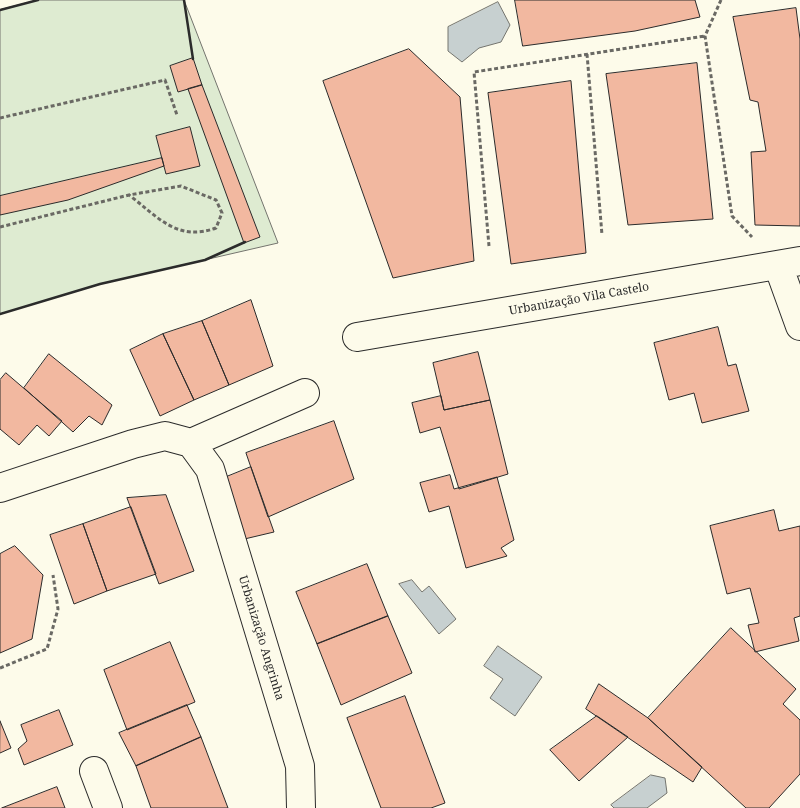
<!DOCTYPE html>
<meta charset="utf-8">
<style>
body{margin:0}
canvas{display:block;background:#fdfbea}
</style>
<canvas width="800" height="808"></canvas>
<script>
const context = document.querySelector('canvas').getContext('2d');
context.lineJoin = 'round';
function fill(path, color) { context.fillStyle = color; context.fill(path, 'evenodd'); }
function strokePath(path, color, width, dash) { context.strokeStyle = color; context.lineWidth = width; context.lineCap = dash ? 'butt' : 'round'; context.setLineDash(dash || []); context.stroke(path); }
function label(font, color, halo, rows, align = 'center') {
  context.font = font + ' "Noto Serif",serif'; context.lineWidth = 4; context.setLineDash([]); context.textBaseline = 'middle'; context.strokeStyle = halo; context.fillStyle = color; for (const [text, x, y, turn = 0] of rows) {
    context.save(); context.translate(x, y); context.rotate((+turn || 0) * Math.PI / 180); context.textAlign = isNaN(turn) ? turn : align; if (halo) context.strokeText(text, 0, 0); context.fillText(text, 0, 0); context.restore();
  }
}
const green = new Path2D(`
 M 38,0 L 184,0 L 278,243 L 100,284 L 0,314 L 0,10 Z`);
fill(green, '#deebd1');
strokePath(green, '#74746e', 1);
const water = new Path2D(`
 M 498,2 L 510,25 L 501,42 L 479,48 L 462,62 L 448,51 L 448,27 Z
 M 412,580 L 422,592 L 429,586 L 456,619 L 439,634 L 399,584 Z
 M 498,646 L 542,677 L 515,716 L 490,698 L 503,679 L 484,666 Z
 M 651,775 L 665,778 L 667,793 L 647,808 L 614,808 L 611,805 Z`);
fill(water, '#c7d0d0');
strokePath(water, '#74746e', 1);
const building = new Path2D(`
 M 515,0 L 695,0 L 700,17 L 635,31 L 523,46 Z
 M 796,8 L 800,39 L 800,226 L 755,225 L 751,152 L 766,151 L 758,102 L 750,100 L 733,17 Z
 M 409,49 L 460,97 L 474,261 L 393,278 L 323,81 Z
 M 193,58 L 202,85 L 178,92 L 170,66 Z
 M 697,63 L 713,219 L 628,225 L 606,74 Z
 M 571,81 L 586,253 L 511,264 L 488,93 Z
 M 202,85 L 260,237 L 244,243 L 188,89 Z
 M 190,127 L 200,166 L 166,174 L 156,136 Z
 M 162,158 L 164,166 L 68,200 L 0,215 L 0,196 Z
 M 251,300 L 273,366 L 229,385 L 202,321 Z
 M 202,321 L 229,385 L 194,400 L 163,334 Z
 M 718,327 L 728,366 L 736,364 L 749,411 L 702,423 L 694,393 L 669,400 L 654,343 Z
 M 163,334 L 194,400 L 160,416 L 130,350 Z
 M 478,352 L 490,400 L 444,410 L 433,363 Z
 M 49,354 L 112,405 L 102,425 L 89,416 L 73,432 L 24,388 Z
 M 6,373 L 62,421 L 49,436 L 37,425 L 19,445 L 0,429 L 0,380 Z
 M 441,396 L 444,410 L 490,400 L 508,474 L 459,489 L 440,427 L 420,433 L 412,403 Z
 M 334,421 L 354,479 L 268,517 L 246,453 Z
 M 251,467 L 274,532 L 236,541 L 219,480 Z
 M 450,475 L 454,489 L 497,477 L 514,540 L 501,548 L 507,556 L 466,568 L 449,506 L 429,512 L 420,483 Z
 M 166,495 L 194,571 L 159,584 L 127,498 Z
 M 131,507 L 156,574 L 107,591 L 83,524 Z
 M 774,510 L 779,531 L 800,526 L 800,616 L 794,618 L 799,641 L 755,652 L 748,625 L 759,623 L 750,588 L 727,594 L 710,526 Z
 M 83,524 L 107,591 L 74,604 L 50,535 Z
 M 15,546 L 43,575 L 32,639 L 0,653 L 0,554 Z
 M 367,564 L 388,616 L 317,644 L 296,592 Z
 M 388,616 L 412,673 L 341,705 L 317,644 Z
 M 731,628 L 796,689 L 783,704 L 800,720 L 800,774 L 769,808 L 746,808 L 648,718 Z
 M 170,642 L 195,702 L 127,730 L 104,670 Z
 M 599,684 L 648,718 L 702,767 L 693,782 L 586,709 Z
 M 405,696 L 445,803 L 431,808 L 381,808 L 347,718 Z
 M 187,705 L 201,737 L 136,766 L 119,733 Z
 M 59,710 L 73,745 L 24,765 L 18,749 L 27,741 L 21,725 Z
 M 597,716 L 628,737 L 579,781 L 550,750 Z
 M 0,721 L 11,748 L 0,753 Z
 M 201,737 L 228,808 L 151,808 L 136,766 Z
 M 57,787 L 65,808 L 2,808 Z`);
fill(building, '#f2b8a0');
strokePath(building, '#2b2b2b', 1);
const minor = new Path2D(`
 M 778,265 L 800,326
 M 357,337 L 800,261
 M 191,443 L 305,393
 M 0,488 L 133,444 L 165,436 L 191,443 L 210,469 L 300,766 L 301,808
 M 94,771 L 108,808`);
strokePath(minor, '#2b2b2b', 30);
strokePath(new Path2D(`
 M 721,0 L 705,36 L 732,216 L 752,237
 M 587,54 L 602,235
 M 0,118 L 165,80 L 177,115
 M 0,227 L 129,195 L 181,186 L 216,200 L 222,213 L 216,228 C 177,242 158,217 129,195
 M 489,246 L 474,72 L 705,36
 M 0,668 L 47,649 L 58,609 L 53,575`), '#6a6964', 3, [4, 2.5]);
strokePath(minor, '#fdfbea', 28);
strokePath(new Path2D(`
 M 184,0 L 193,59
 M 0,10 L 38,0
 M 0,314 L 100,284 L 205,260 L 245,242`), '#2b2b2b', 2.5);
label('12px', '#2b2b2b', '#fdfbea', [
 ["Urbanização Vila Castelo",579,299,-10],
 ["Urbanização Angrinha",261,638,73]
]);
</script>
